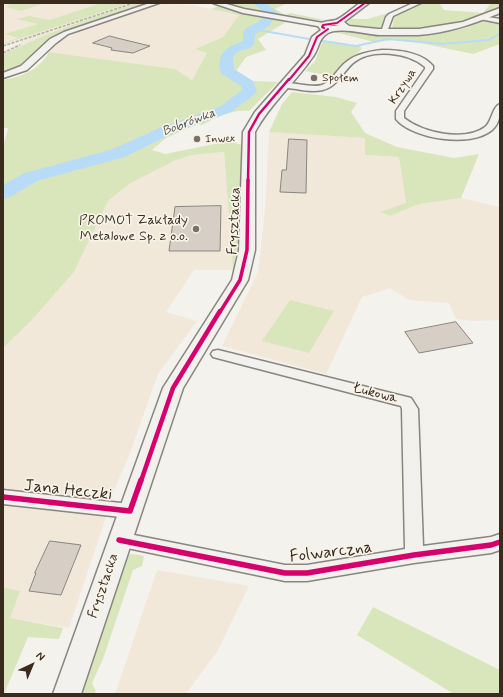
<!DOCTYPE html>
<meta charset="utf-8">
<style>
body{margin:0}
#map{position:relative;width:503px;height:697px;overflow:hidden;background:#f4f2ec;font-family:Mynerve,sans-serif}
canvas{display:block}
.frame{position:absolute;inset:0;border:4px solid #3b2a1e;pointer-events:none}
.north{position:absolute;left:12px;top:645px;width:40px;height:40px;-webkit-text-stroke:3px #f7f3e8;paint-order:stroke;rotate:44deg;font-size:11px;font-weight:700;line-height:16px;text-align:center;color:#3b2a1e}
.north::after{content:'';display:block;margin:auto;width:14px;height:18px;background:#3b2a1e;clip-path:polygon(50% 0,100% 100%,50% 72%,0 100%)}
</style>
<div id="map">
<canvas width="503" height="697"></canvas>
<div class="frame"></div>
<div class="north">N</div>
</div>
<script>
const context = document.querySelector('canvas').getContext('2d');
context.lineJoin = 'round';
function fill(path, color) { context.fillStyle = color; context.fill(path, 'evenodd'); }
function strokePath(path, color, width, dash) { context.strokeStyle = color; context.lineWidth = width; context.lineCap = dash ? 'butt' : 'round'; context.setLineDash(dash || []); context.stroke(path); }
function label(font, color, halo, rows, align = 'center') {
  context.font = font + ' Mynerve,sans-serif'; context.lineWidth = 3.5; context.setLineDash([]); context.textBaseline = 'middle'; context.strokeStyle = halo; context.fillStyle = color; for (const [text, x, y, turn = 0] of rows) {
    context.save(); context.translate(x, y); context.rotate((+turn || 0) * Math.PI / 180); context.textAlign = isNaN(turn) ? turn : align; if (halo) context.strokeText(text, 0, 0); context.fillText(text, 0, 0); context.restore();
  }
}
fill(new Path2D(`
 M 3,3 L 112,3 L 6,35 L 18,38 L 3,43 Z
 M 130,3 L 138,3 L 83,21 L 24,44 L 3,55 L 3,51 L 28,39 L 3,47 L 3,44 Z
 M 162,4 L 192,5 L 239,15 L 223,37 L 195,49 L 207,53 L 192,80 L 175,69 L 49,52 L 59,42 L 76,33 L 95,25 Z
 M 269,132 L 365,138 L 366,155 L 399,157 L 406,204 L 381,213 L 390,216 L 419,204 L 461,198 L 500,207 L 500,320 L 473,321 L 456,319 L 449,303 L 409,300 L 390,288 L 362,297 L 326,374 L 222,346 L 258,272 L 265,211 Z
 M 224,152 L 233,270 L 194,270 L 166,312 L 197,321 L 158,374 L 130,453 L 109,502 L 3,491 L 3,348 L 31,321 L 74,272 L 108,201 L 129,184 L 174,161 L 192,155 Z
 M 3,503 L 107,514 L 69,628 L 10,618 L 19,591 L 3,587 Z
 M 157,570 L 249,586 L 218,650 L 186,694 L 115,694 Z`), '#f1e8da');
fill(new Path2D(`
 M 12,3 L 44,3 L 21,11 L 6,7 Z
 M 101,3 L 130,3 L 3,44 L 3,43 L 18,38 L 5,34 L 37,24 L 17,19 L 29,16 L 49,20 Z
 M 138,3 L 150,3 L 68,30 L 47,42 L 24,65 L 3,74 L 3,55 L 6,53 C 48,32 93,17 138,3 Z
 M 224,3 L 255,3 L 267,13 L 245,10 Z
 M 263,3 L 287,3 L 275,9 L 285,15 L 290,13 L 330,21 L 311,20 L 276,15 Z
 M 422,3 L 439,3 L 444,10 L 483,13 L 491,3 L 500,3 L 500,9 L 458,25 L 435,29 L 392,29 L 394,16 Z
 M 218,6 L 238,12 L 266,18 L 246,31 L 245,42 L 225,53 L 222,62 L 223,73 L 241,83 L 246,91 L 234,100 L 220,108 L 174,125 L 114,153 L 28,176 L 3,190 L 3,147 L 8,128 L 3,128 L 3,80 C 23,76 38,71 49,52 L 175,69 L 192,80 L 207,53 L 195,49 L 223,37 L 239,15 L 211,9 Z
 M 388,13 L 384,17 L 381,27 C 372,31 354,29 348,23 L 350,19 L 368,19 Z
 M 273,19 L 286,22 L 258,39 L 266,50 L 246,57 L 236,71 L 253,81 L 278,82 L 249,111 C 233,109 216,117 202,125 L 198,124 L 166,138 L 152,150 L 165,154 L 229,141 L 242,145 L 243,214 L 233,270 L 224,152 L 192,155 L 174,161 L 129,184 L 108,201 L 74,272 L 31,321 L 3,348 L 3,196 L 37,178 L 120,156 L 141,147 L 168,133 L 232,110 L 243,102 L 252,90 L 251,83 L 231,69 L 229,59 L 237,49 L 253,44 L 251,41 L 253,33 L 268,25 Z
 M 484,21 L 500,22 L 500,44 L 473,54 L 416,42 L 392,40 L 374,42 L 334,32 L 428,34 L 462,29 Z
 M 323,40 L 360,46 L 362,49 L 330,76 L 305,71 L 315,61 Z
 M 292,92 L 336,97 L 357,103 L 351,112 L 365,133 L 397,147 L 454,158 L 479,154 L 461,198 L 419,204 L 390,216 L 380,212 L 406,203 L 399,157 L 365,155 L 365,138 L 269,132 L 282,104 Z
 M 290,300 L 334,311 L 309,353 L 262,341 Z
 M 133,554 L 144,556 L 142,566 L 133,570 L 103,659 L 92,683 L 96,691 L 94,694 L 79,694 L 127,555 Z
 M 3,587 L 20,591 L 10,618 L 63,628 L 59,639 L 28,637 L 4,694 Z
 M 373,607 L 500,670 L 500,694 L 454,694 L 357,635 Z`), '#d9e6bc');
strokePath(new Path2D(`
 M 253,29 L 309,39
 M 323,41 L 356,46 L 388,39 L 442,44 L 489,40 L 500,33`), '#b8dcf7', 2);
fill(new Path2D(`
 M 253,3 L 266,3 L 278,13 L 269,26 L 255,34 C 256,57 239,43 233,58 L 234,69 L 253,81 L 257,91 L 255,94 L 231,112 L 169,135 L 125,157 L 37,181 L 10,197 L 3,199 L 3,185 L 25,173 L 113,149 L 157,129 L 221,106 L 242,90 L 241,86 L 222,74 C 219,70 219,66 220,61 C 221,49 233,45 243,41 L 243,32 L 245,29 L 261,20 L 266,14 Z`), '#b8dcf7');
const building = new Path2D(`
 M 110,36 L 117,38 L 150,46 L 133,53 L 111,50 L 112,48 L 93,43 Z
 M 289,139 L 307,140 L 306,193 L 280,192 L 282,170 L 286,170 Z
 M 221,206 L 220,251 L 169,251 L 175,207 Z
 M 456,322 L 473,343 L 419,353 L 405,332 Z
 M 50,541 L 81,545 L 61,595 L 29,591 L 36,573 L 35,573 Z`);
fill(building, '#d7cfc5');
strokePath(building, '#898580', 1);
const minor = new Path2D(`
 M 150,3 L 159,3 L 68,34 L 56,43 L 27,70 L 3,78 L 3,73 L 21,66 L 50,39 L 64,32 Z
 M 213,3 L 223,3 L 244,9 L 323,23 L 326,25 L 323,27 L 243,13 Z
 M 413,3 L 421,3 L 393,16 L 387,32 L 382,33 L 381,32 L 386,17 L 389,14 Z
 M 482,16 L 500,19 L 500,23 L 480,19 L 480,17 Z
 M 382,50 C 399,50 421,52 433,66 L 433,69 L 404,111 L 404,118 C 423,133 465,142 485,127 C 492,122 492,107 500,104 C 500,114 500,123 492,130 C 471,148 412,139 396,119 L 396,111 L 425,69 L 425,67 C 408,52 371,48 353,63 C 345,70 339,82 330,87 C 320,93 307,91 296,89 C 291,88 283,89 279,85 C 286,79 310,89 322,85 C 329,82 335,74 340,68 C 351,55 365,52 382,50 Z
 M 218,350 L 411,398 L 418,409 L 423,546 L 491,537 L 500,534 L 500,550 L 491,553 L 414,563 L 307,581 L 285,581 L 113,545 L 110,540 L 113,535 L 119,532 L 285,565 L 307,565 L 405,549 L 402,409 L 401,406 L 213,357 L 211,354 L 213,351 Z
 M 3,490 L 130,504 L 136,506 L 139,511 L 136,516 L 130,518 L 3,504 Z`);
const tertiary = new Path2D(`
 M 360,3 L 369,3 L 344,22 L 349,26 L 378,29 L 419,29 L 463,22 L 500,8 L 500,13 C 473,24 448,33 418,35 C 405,35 392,35 379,35 C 365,34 341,27 328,33 C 318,38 319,50 312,58 C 294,84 270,104 255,132 L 255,250 L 248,280 L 183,388 L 81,694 L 53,694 L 163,388 L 232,280 L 239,250 L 243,132 L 255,112 L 305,55 L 312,37 L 321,30 L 318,26 C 323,20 329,22 336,20 C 342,18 354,7 360,3 ZM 334,25 L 339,26 L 328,26 Z`);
strokePath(minor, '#898580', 3);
strokePath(tertiary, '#898580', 3);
fill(minor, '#f2f1ed');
fill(tertiary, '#f2f1ed');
strokePath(new Path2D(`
 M 3,46 L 134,3
 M 3,53 L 20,45`), '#b1aeaa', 1.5, [3, 1.5]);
strokePath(new Path2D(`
 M 324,28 L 322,27 L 323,25 L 337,23 L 365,3
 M 289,80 L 309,56 L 317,37 L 328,29`), '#d6006c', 2);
strokePath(new Path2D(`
 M 248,181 L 249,132 L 259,114 L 289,79`), '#d6006c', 2.5);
strokePath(new Path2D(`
 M 220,312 L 240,280 L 247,250 L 248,180`), '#d6006c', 3.5);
strokePath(new Path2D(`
 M 141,481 L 173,388 L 220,311`), '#d6006c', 4.5);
strokePath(new Path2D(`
 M 3,497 L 130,511 L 141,480
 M 119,540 L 285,573 L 307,573 L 414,555 L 491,545 L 500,542`), '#d6006c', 5.5);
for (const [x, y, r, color] of [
 [314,78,4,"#7c7066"],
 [197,139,4,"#7c7066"],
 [196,229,4,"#7c7066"]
]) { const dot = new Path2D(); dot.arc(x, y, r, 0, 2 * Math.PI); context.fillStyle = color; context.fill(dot); strokePath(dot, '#f7f3e8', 1.5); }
label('12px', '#3b2a1e', '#f7f3e8', [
 ["Społem",322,78],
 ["Inwex",205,139]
], 'left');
label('12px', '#3b2a1e', '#f7f3e8', [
 ["Krzywa",403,87,-57]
]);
label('italic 13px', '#545456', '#f7f3e8', [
 ["Bobrówka",189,123,-21]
]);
label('14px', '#3b2a1e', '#f7f3e8', [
 ["PROMOT Zakłady",188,221],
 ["Metalowe Sp. z o.o.",188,237]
], 'right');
label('14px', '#3b2a1e', '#f7f3e8', [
 ["Frysztacka",235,221,-87],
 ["Łukowa",375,394,14],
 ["Frysztacka",104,586,-71]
]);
label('17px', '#3b2a1e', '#f7f3e8', [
 ["Jana Heczki",68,491,6],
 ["Folwarczna",331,553,-7]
]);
</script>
